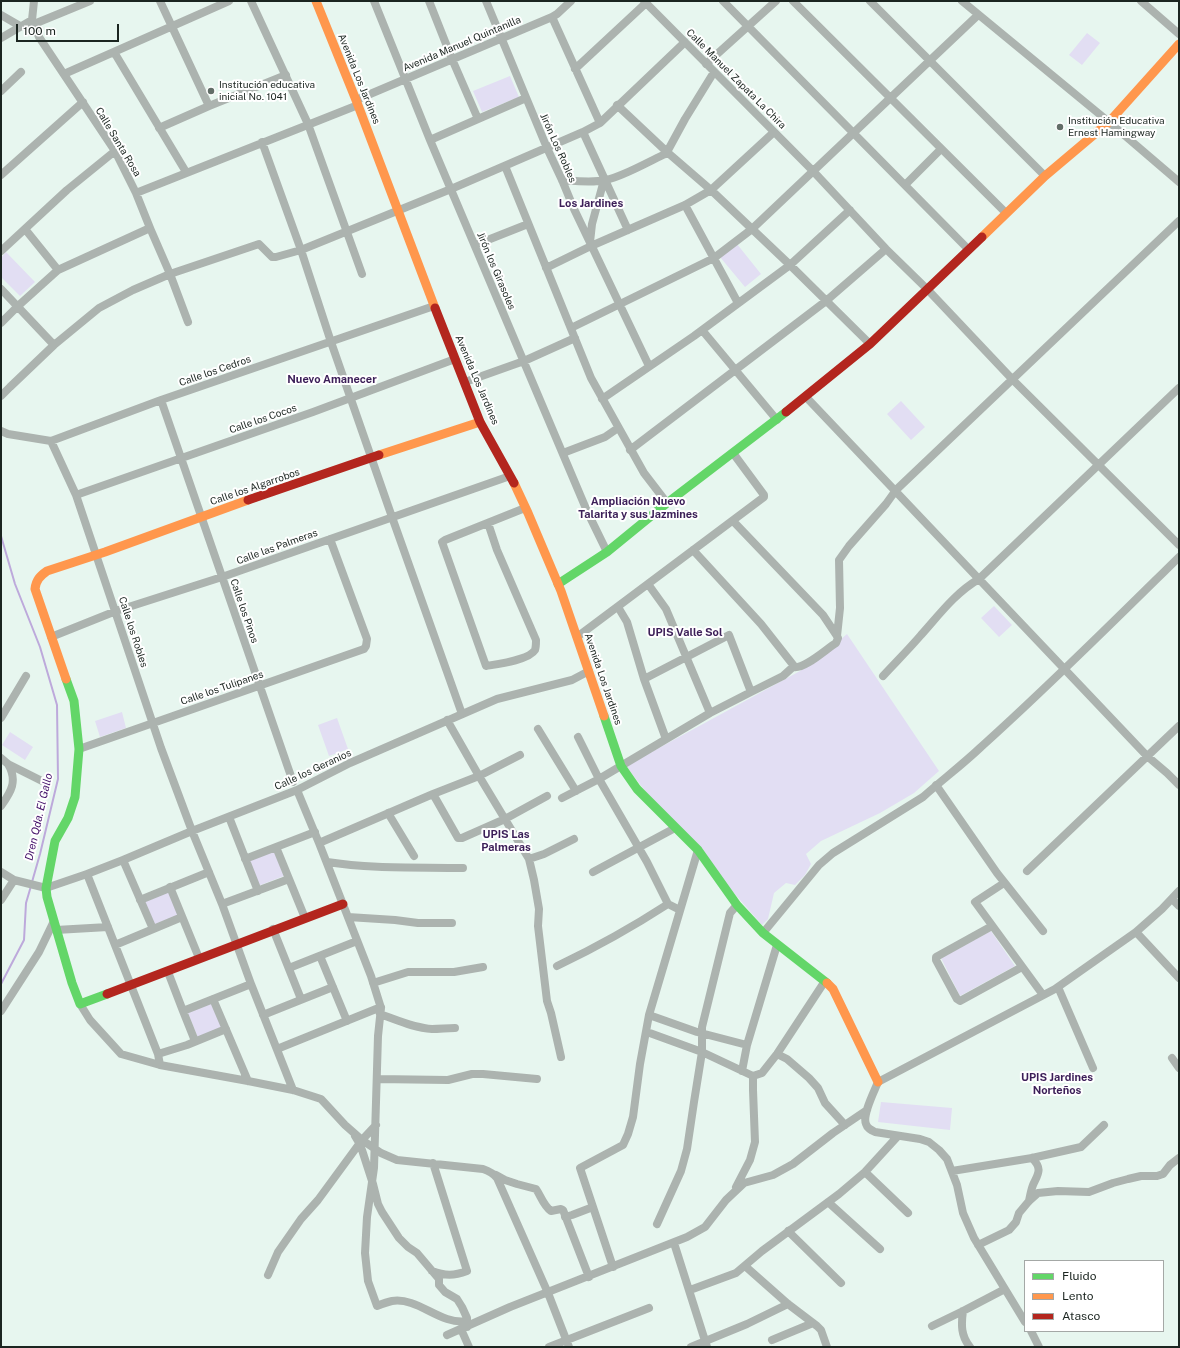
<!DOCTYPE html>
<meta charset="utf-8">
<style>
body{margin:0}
#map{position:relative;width:1180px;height:1348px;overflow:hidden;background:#e7f6ef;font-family:"Public Sans",sans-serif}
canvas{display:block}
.frame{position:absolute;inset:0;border:2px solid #1b2520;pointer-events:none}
.legend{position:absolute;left:1024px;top:1260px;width:140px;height:72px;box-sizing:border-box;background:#fff;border:1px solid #a4a8a6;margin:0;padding:5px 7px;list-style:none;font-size:12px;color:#1b2520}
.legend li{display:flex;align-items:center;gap:8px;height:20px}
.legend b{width:20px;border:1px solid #a4a8a6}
.scale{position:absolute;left:16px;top:24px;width:103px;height:18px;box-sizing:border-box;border:2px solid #1b2520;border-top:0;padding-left:5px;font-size:12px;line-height:14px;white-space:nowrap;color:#1b2520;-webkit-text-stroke:3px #fff;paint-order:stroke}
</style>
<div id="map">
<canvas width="1180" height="1348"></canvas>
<div class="frame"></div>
<ul class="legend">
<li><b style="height:5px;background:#63d668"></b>Fluido</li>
<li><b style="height:5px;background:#ff974d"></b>Lento</li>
<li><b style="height:5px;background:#b3261e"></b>Atasco</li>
</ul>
<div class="scale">100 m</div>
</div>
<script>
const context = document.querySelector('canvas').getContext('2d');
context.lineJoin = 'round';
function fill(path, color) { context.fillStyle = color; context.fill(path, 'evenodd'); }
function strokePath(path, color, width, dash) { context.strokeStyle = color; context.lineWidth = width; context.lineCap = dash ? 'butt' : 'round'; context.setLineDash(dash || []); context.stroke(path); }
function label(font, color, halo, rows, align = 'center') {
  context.font = font + ' "Public Sans",sans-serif'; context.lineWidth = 4; context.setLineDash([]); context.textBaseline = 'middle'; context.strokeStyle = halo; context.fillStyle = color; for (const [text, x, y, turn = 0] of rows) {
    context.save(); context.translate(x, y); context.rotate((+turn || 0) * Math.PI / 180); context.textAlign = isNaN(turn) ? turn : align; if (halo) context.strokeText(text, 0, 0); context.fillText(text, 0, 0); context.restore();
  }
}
fill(new Path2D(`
 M 1087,33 L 1100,43 L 1082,65 L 1069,55 Z
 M 510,76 L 519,97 L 482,112 L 473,91 Z
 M 737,244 L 761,274 L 745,287 L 720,257 Z
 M 6,252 L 35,282 L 20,296 L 1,277 L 1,258 Z
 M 901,401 L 925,427 L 911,440 L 887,414 Z
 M 994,606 L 1012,625 L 999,637 L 981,618 Z
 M 847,634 L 939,771 L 914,793 L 880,813 L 821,841 L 806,854 L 811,864 L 805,875 L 795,885 L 786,883 L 774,893 L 768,919 L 762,925 L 649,796 L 626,766 L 800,671 L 832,647 Z
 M 122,712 L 126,728 L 100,737 L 95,721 Z
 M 337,718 L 348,749 L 329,756 L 318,725 Z
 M 10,732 L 33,747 L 25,760 L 2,745 Z
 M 274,851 L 284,876 L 258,886 L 248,861 Z
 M 168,890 L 179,915 L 153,925 L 143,900 Z
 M 991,931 L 1015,966 L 960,996 L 941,958 Z
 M 213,1002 L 223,1028 L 198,1038 L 188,1013 Z
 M 881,1102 L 952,1108 L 950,1130 L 878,1122 Z`), '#e2def3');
strokePath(new Path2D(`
 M 1,536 L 15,584 L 40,647 L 57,705 L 58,779 L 40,854 L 32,882
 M 1,984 L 24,940 L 26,903 L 31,886`), '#bda9db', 2);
strokePath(new Path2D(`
 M 34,1 L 32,20 L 39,37 L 115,151 L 136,193 L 150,228 L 170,274 L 188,322
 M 160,1 L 209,106
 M 251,1 L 308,124 L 362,274
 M 374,1 L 430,140 L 587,511 L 607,552
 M 429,1 L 452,59 L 478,119
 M 486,1 L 547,148 L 562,180 L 574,209 L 649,366
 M 644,1 L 813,171 L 886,249 L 927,289 L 1013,380 L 1179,545
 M 723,1 L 968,249
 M 793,1 L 1006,213
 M 870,1 L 1045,176
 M 962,1 L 1109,122 L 1179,182
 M 1141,1 L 1179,34
 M 1,15 L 20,26
 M 552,17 L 600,123
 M 34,24 L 90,1
 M 1,38 L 32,20
 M 114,52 L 186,172
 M 706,64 L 776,1
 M 575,69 L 646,3
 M 64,74 L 229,1
 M 1,91 L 21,72
 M 356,100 L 552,17 L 557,14 L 571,1
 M 617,105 L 667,152 L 711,190 L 790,265 L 870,344
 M 159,128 L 209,106 L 286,75
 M 583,132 L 628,230
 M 430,140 L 526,98
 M 262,142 L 301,250 L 331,342 L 392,517 L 462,714
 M 505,166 L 591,378 L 644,473 L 667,503
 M 1,175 L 83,102
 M 562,180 C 576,181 592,183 606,180 C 624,176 646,163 663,155 L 667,152 L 685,119 L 714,72
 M 905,185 L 941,149
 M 136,193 L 358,105
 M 685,205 L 738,303
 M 25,229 L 58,270
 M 590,242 L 592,224 L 604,180
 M 475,245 L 528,224
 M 1,251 L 67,190 L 115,151
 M 546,268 L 591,246 L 685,205 L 711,190 L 774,132
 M 1,289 L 54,345
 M 1,323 L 18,306 L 58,270 L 150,228
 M 571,328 L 714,258 L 752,229 L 978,15
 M 702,330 L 777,420
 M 465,382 L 524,361 L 575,338
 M 1,396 L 10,387 L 54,345 L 99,308 L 133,290 L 170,274 L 259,244 L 272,257 L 276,257 L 301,250 L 451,189 L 583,132 L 600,123 L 685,42
 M 806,397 L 1147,756 L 1167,773 L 1179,785
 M 602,399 L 694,336 L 790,265 L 850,210
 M 161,400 L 293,782
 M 1,431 L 8,434 L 51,441 L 161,400 L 434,306
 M 51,441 L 76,495 L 161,748 L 192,831 L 222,904 L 251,984 L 293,1090
 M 630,450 L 826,301 L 886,249
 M 563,453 L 605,437 L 618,428
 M 76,495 L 313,412 L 455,359
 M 733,521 L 823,615 L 837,636 L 838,638 L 836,643 C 826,649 804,670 793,667
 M 488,523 L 497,550 L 536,640 C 536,643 536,647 535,650 C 529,660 498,664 486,666 L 442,542 L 445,540 L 525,508
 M 693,550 L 761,624 L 794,666 L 783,676 L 751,692
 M 648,584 L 666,609 L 710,713
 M 618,607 L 627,622 L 644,679 L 666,739
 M 837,636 L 840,608 L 839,560 L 849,546 L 886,504 L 896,490 L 1179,221
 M 51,637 L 116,611 L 222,577 L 510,476
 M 577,637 L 764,497 L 764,495 L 733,453
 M 883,676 C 896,662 909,649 921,635 C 939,615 955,593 979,579 L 1179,388
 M 1,718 L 26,676
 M 447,720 L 479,776 L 529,859 L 534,880 L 539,909 L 538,926 L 547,1001 L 551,1013 L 561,1057
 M 538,729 L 576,791
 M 578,737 L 599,779 L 647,862 L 668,904 L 680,910
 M 79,749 L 364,649 L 366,646 L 367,639 L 330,539
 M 1,758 L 8,764 L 42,781
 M 936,785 L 997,873 L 1043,931
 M 297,790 L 319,843 L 371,976 L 381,1008 L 378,1036 L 374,1168 L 367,1217 L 365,1253 L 368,1281 L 377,1306 C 382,1304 387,1302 392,1301 C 419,1297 439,1325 467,1321
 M 433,794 L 458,838 L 462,838 L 505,819 L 547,796
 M 562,798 L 599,779 L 710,713 L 751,692 L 729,635 L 644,679
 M 1,806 C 11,792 18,781 8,764
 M 388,813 L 414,856
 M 229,817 L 258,891
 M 319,843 L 433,794 L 479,776 L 520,755
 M 276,847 L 305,918
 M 245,859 L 315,832
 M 529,859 L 544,854 L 574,839
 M 123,860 L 153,929
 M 327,862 C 372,869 417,867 463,868
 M 1027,871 L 1179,726
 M 1,872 L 14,880 L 46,888 L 87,874 L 123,860 L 192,831 L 297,790 L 350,763 L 497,699 L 572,680 L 589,671
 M 593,872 L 675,828
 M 87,874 L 158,1054 L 160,1065
 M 1004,883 L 975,902 L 1043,995
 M 170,887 L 199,958
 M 1172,899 L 1179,906
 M 1,900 L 14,880
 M 140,900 L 209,872
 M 222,904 L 289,879
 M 348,917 L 395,920 L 418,923 L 452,923
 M 992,926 L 936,957 L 936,960 L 957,999 L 960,1001 L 1022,967
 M 273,929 L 301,999
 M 56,930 L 108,927
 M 1136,932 L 1179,978
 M 763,933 L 819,865 L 833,853 L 923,797 C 942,780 962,765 981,747 C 1049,686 1114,621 1179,557
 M 115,945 L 182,917
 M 320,956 L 347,1021
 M 557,966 C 597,947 631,928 668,904
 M 289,968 L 357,941
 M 168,972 L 183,1011 L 251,984
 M 373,983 L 408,972 L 454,972 L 483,967
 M 1058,987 L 1093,1068
 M 213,999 L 248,1081
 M 80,1004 L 90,1020 L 121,1054 L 160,1065 L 248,1081 L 293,1090 L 321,1099 L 345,1125 L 362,1140 L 381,1153 L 397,1160 L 483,1169 C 489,1171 493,1173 497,1178 L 548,1293 L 569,1347
 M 1,1011 L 39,952 L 54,921
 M 183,1011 L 195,1041
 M 380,1014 C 397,1020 414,1028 432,1029 C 440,1029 447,1028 455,1028
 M 263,1015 L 333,987
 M 649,1015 L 697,1032 L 747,1045
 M 647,1032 L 702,1052 L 753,1076 L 762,1073 L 777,1054 L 825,981
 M 277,1049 L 381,1007
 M 158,1054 L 187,1045 L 226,1029
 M 777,1054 L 787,1059 L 809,1078 L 818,1088 L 825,1103 L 845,1125
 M 1172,1058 L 1179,1068
 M 742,1071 L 747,1045 L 777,945
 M 377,1079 L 448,1080 L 472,1074 L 483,1074 L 537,1079
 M 355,1136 L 358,1141 L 362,1150 L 373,1184 L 378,1204 L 382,1212 L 399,1238 L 408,1247 L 417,1253 L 439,1279 L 439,1285 L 445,1292 L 457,1299 L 462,1307 L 467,1318 L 467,1327
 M 952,1171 L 1032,1158 L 1081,1147 L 1104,1125
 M 865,1172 L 908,1213
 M 496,1175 L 505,1180 L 517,1184 L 536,1189 C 541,1196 543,1205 551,1211 L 561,1209 L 563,1210 L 589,1277
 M 736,1187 L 750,1160 L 755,1142 L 753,1090 L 753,1076
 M 1029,1201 C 1030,1196 1031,1190 1033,1185 C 1038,1174 1043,1169 1032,1158
 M 828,1202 L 880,1249
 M 565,1217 L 572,1215 L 593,1207
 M 657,1224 L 681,1171 L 687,1149 L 694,1102 L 702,1052 L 702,1027 L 730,913 L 737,905
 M 788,1231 L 841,1283
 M 674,1243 L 707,1347
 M 978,1245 L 1009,1230 L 1016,1222 L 1019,1213 L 1029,1201 L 1038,1193 L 1058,1191 L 1089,1192 L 1113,1183 L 1128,1179 L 1141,1176 L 1157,1176 L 1163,1174 L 1170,1165 L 1179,1158
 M 745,1266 L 788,1304 L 817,1326 L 821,1330 L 827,1347
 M 613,1267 L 580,1168 L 623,1145 L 628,1134 L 633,1117 L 640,1064 L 649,1015 L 698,850
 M 432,1271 C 445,1276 454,1276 467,1271 L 433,1163
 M 268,1275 L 278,1252 L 301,1219 L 318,1200 L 362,1140 L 376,1125
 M 690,1290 L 736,1273 L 762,1251 L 839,1194 L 865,1172 L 897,1137
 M 963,1311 C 961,1325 961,1336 970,1347
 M 1025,1322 L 974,1238 L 963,1213 L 957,1185 L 947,1159 L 939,1150 L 929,1142 L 920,1139 L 875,1132 C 871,1130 867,1128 866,1124 C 862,1115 874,1092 878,1082 L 1055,989 L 1136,932 L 1162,909 L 1179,891
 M 932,1326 L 963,1311 L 1005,1289
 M 461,1329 L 469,1347
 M 1031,1331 L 1039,1347
 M 447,1335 L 510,1307 L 687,1237 L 705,1227 L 726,1200 L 744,1183 L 773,1175 L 793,1164 L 833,1133 L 867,1110
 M 772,1340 L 813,1323
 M 549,1347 L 649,1308
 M 691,1347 L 747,1324 L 788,1304`), '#acb3af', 8);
strokePath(new Path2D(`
 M 558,584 L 607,552 L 667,503 L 786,412
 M 66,679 L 74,701 L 79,749 L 75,797 L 68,818 L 55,841 L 46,888 L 47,897 L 72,983 L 80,1004 L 107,994
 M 604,716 L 621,766 L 637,789 L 698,850 L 737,905 L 763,933 L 827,983`), '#63d668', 9);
strokePath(new Path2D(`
 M 316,1 L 356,100 L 435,308
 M 982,237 L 1045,176 L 1109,122 L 1179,44
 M 379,455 L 480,422
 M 514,483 L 528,513 L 561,591 L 604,716
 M 66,679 L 35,589 C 36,580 40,576 47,571 L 105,552 L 248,500
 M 827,983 L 833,989 L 878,1082`), '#ff974d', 9);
strokePath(new Path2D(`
 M 435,308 L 480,422 L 514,483
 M 786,412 L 870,344 L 982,237
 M 248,500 L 379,455
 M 107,994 L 343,904`), '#b3261e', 9);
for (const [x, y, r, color] of [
 [211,91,4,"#626e68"],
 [1060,127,4,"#626e68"]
]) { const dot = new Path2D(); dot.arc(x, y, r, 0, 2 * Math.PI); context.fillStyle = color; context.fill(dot); strokePath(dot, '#fff', 1.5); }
label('10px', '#1b2520', '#fff', [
 ["Avenida Manuel Quintanilla",462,44,-23],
 ["Avenida Los Jardines",359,79,68],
 ["Calle Manuel Zapata La Chira",736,79,45],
 ["Calle Santa Rosa",118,142,59],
 ["Jirón Los Robles",558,148,66],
 ["Jirón los Girasoles",496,271,67],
 ["Calle los Cedros",215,371,-19],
 ["Avenida Los Jardines",477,380,67],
 ["Calle los Cocos",263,419,-19],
 ["Calle los Algarrobos",255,487,-19],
 ["Calle las Palmeras",277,547,-20],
 ["Calle los Pinos",244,611,71],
 ["Calle los Robles",133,632,72],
 ["Avenida Los Jardines",603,679,71],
 ["Calle los Tulipanes",222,688,-19],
 ["Calle los Geranios",313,770,-25]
]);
label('10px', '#1b2520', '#fff', [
 ["Institución educativa",219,85],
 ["inicial No. 1041",219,97],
 ["Institución Educativa",1068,121],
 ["Ernest Hamingway",1068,133]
], 'left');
label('bold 11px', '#3c1f58', '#fff', [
 ["Los Jardines",591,204],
 ["Nuevo Amanecer",332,380],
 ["Ampliación Nuevo",638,502],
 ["Talarita y sus Jazmines",638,515],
 ["UPIS Valle Sol",685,633],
 ["UPIS Las",506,835],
 ["Palmeras",506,848],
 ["UPIS Jardines",1057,1078],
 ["Norteños",1057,1091]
]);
label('italic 11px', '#44116a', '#fff', [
 ["Dren Qda. El Gallo",39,817,-77]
]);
</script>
